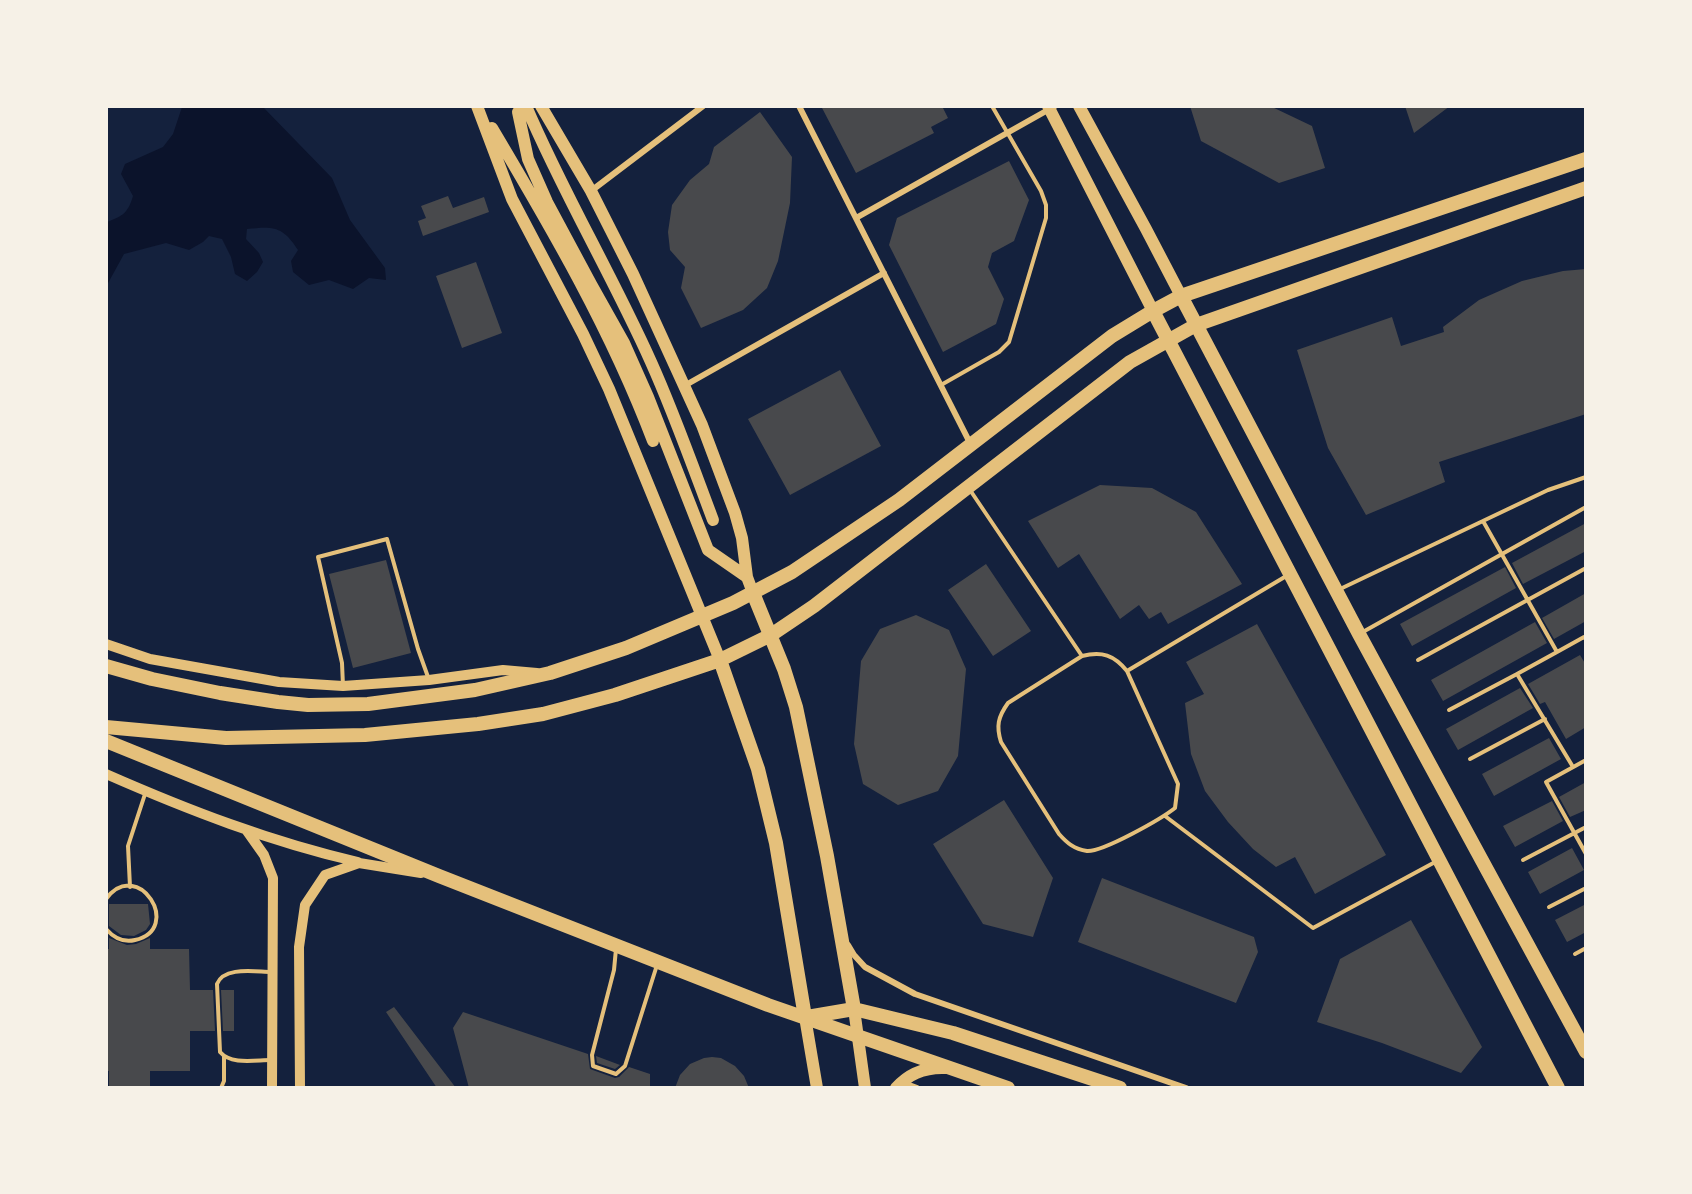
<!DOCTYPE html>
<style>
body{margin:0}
#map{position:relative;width:1692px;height:1194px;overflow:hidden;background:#14213d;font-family:Commissioner,sans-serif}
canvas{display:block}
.frame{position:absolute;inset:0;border:108px solid #f6f1e7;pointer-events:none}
</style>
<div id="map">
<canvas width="1692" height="1194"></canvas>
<div class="frame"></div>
</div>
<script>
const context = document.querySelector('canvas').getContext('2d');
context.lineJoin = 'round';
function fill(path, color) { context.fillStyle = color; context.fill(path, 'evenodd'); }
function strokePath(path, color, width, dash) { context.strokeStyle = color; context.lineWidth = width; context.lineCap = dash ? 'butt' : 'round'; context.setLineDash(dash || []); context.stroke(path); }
fill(new Path2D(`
 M 182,107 L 263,107 L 332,178 L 350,220 L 385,268 L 386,280 L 369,278 L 353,289 L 329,280 L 309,285 L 293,272 L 291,261 L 298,250 C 283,226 273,226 247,229 L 246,239 L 259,253 L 263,262 L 257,272 L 247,281 L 235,274 L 231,257 L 222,239 L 209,236 L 203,242 L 189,250 L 166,243 L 124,254 L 107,285 L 107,222 C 123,216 128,213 133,196 L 121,174 L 125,164 L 163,147 L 173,134 Z`), '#0b132b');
fill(new Path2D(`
 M 821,106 L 942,106 L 948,118 L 931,127 L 934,133 L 856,173 Z
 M 1190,106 L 1270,106 L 1312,126 L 1325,168 L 1279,183 L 1201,141 Z
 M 1405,106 L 1450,106 L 1414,133 Z
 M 760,112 L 792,157 L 790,203 L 778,261 L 767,288 L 743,310 L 701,328 L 681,288 L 685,267 L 670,250 L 668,232 L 672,205 L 690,180 L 709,164 L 714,147 Z
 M 1009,161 L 1029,200 L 1014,241 L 992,253 L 988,267 L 1004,299 L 996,324 L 943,352 L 889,245 L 897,218 Z
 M 448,196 L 453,208 L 484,197 L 489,212 L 423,236 L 418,221 L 426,218 L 421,206 Z
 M 476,262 L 502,333 L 462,348 L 436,276 Z
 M 1586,269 L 1586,414 L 1439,462 L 1445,482 L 1366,515 L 1328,448 L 1297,350 L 1392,317 L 1401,346 L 1444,332 L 1443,327 L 1479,300 L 1522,281 L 1563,271 Z
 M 840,370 L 881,446 L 790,495 L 748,419 Z
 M 1100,485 L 1152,488 L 1196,512 L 1242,584 L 1168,624 L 1161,612 L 1149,619 L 1139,605 L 1120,619 L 1079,554 L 1058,568 L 1028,521 Z
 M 1586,523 L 1586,551 L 1523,584 L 1512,563 Z
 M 386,560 L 411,653 L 353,668 L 329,574 Z
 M 986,564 L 1031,631 L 993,656 L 948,590 Z
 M 1505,567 L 1516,588 L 1412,646 L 1400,624 Z
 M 1586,593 L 1586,621 L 1554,639 L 1542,618 Z
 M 916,615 L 949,630 L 966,669 L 958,756 L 938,791 L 898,805 L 863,784 L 854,744 L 861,661 L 880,629 Z
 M 1535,622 L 1547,643 L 1443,701 L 1431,680 Z
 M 1257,624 L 1386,855 L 1315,894 L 1295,857 L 1276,867 L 1253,849 L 1228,822 L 1205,791 L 1191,754 L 1185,703 L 1204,694 L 1186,662 Z
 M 1580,655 L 1586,665 L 1586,727 L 1566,739 L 1545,702 L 1540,704 L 1528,684 Z
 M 1520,688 L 1533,708 L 1458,750 L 1446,729 Z
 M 1549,738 L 1561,759 L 1494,796 L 1482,774 Z
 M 1586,782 L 1586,810 L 1570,817 L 1559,797 Z
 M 1004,800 L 1053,878 L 1033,937 L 983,924 L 933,844 Z
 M 1552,801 L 1563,821 L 1515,847 L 1503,826 Z
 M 1572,848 L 1584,870 L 1540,894 L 1528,872 Z
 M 1102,878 L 1254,937 L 1258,952 L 1236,1003 L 1078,942 Z
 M 109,904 L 148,904 L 150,924 L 146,930 L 134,936 L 121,935 L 109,926 Z
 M 1586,904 L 1586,932 L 1567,942 L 1555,920 Z
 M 1411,920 L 1482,1047 L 1461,1073 L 1382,1043 L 1317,1022 L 1340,959 Z
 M 109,938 L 127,945 L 136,944 L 150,938 L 150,949 L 189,949 L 190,990 L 213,990 L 215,1031 L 190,1031 L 190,1071 L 150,1071 L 150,1088 L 109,1088 L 109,1071 L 106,1071 L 106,949 L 109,949 Z
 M 221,990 L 234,990 L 234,1031 L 223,1031 Z
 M 394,1007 L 456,1088 L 437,1088 L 386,1012 Z
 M 463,1012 L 588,1054 L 590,1069 L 615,1078 L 619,1077 L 629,1067 L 650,1074 L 650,1088 L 469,1088 L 453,1028 Z
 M 596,1056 L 620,1065 L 615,1069 L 597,1063 Z
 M 712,1057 L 721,1058 L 735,1066 L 744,1076 L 749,1088 L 675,1088 L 680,1075 L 690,1064 L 704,1058 Z`), '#48494c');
strokePath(new Path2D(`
 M 941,385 L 999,352 L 1009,342 L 1046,218 L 1046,205 L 1041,191 L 992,106
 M 970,490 L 1082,656
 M 1483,521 L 1557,652 L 1584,637 L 1586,639
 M 1338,590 L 1548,490 L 1586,477
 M 1361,633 L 1586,507
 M 1557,652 L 1517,674 L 1573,767
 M 1418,660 L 1586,568
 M 1127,671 L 1178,784 L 1175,808 C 1161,819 1103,852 1087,851 C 1074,849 1067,843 1059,834 L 1001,742 C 996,726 998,717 1008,703 L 1082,656 C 1102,651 1114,655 1127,671 L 1288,575
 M 343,686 L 342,663 L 318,557 L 387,539 L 418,649 L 428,677
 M 1449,710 L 1517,674
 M 1470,759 L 1545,719
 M 1586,760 L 1546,782 L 1586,854
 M 1165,816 L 1313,928 L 1437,861
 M 1523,860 L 1586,827
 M 130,887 L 128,846 L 146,791
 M 106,899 C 138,856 184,929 135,940 C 123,943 114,938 106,929
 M 1549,907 L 1586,888
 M 616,949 L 614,970 L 592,1055 L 593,1066 L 616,1074 L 625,1066 L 657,965
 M 1575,954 L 1586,948
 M 271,1060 C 255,1060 231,1065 220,1052 L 217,984 C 224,966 256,972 271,972
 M 221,1088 L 224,1081 L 224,1056`), '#e5c07b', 4);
strokePath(new Path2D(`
 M 799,106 L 971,445
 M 591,191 L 703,106
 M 856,218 L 1055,106
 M 684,386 L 884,273
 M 848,945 L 854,955 L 865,967 L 915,994 L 1186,1088
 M 901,1082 L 917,1088`), '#e5c07b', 6);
strokePath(new Path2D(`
 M 106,644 L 150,659 L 279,682 L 343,686 L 429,680 L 503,670 L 537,673
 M 106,774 C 188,810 271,842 358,862
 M 247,831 L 264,855 L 273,878 L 272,1088
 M 300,1088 L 299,947 L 305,905 L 325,875 L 359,863 L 421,873`), '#e5c07b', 10);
strokePath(new Path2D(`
 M 477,106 L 512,199 L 583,334 L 609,389 L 720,660
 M 526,106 C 563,193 612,275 651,362 C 674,413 693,467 713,520
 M 541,106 L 591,191 L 633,274 L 702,425 L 735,513 L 742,538 L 747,577 L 753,593
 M 1048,106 L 1153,311
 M 1079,106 L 1146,229 L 1181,296
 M 518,112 L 528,159 L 547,202 L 591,284 L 624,343 L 648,397 L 708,550 L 747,577
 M 492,128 C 552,229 611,330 653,441
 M 854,1009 L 865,1088
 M 805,1017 L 817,1088
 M 896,1088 C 909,1073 926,1067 946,1068`), '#e5c07b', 12);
strokePath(new Path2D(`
 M 1181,296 L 1359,634 L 1586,1052
 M 1153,311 L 1558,1088
 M 753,593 L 784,669 L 796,707 L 827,856 L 854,1009
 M 720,660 L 758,769 L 776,843 L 805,1017
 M 106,666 L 152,679 L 220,693 L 278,702 L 308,705 L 368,704 L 475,690 L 550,673 L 626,648 L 733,603 L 792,572 L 899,500 L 1112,336 L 1153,311 L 1181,296 L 1586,159
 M 106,727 L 226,738 L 365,735 L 478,724 L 543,714 L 615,695 L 720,660 L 771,635 L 814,606 L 1130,362 L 1196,325 L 1586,188
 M 106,741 L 439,876 L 768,1005 L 1008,1088
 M 807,1017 L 854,1009 L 953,1033 L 1120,1088`), '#e5c07b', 14);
</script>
